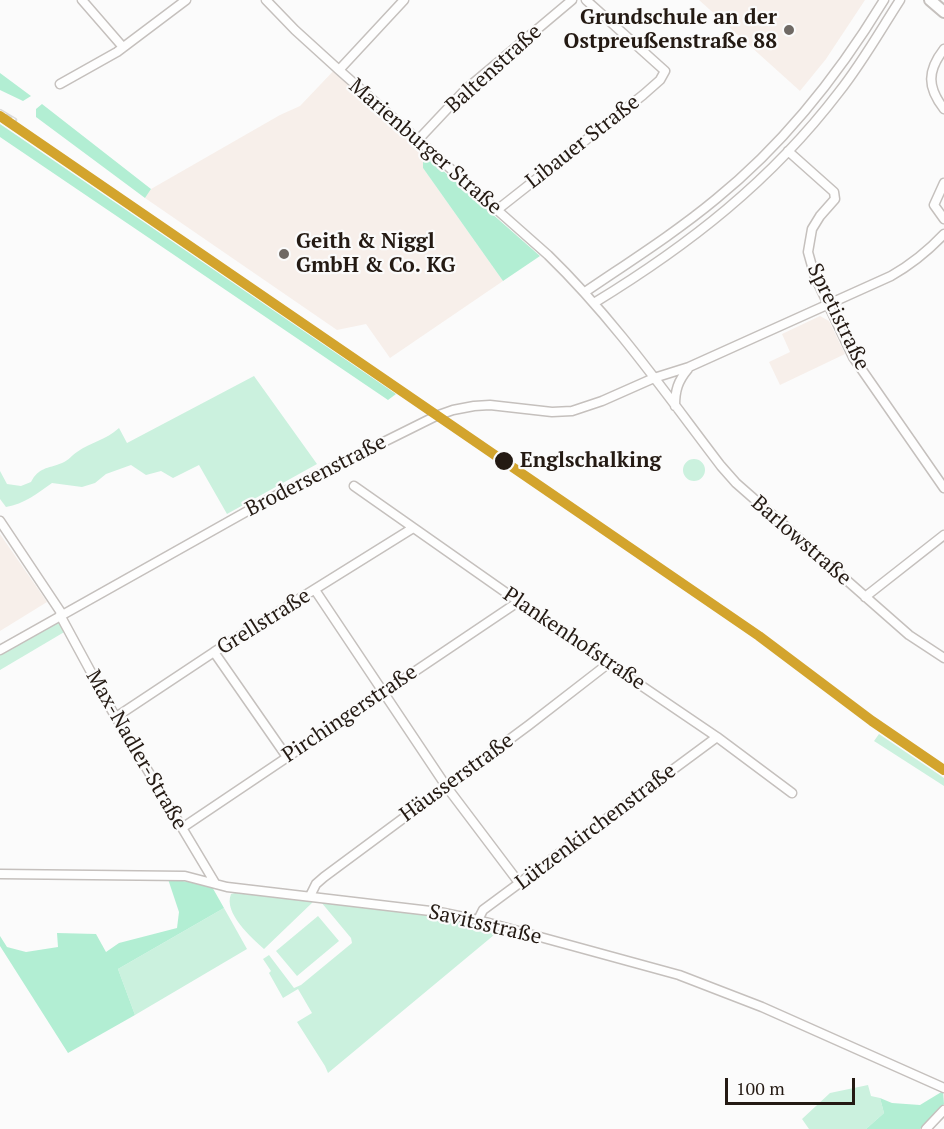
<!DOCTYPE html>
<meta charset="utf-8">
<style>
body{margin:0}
#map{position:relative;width:944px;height:1129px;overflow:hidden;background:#fbfbfb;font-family:"PT Serif",serif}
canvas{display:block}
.scale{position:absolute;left:725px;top:1078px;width:130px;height:27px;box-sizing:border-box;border:3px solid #241a13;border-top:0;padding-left:8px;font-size:18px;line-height:21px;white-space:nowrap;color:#241a13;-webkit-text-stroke:4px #fbfbfb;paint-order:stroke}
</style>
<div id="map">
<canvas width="944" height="1129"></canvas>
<div class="scale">100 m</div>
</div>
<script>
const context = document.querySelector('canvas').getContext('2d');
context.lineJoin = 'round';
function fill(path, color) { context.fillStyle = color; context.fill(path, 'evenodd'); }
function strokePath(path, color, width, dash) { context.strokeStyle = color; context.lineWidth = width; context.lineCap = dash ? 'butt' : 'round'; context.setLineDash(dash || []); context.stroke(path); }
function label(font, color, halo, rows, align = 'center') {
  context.font = font + ' "PT Serif",serif'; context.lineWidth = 4.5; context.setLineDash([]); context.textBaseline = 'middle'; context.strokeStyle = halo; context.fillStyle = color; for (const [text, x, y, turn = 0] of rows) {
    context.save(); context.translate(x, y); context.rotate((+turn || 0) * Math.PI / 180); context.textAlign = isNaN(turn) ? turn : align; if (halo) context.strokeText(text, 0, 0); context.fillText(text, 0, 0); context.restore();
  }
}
fill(new Path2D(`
 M 699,0 L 865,0 L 826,59 L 800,91 Z
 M 339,65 L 423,141 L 423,168 L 503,281 L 390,358 L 366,324 L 337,330 L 145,198 L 151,189 L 280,115 L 300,106 Z
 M 820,316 L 829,321 L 845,354 L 780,385 L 769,362 L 790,352 L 782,334 Z
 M 0,534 L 47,602 L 0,631 Z`), '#f7efea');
fill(new Path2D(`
 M 254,376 L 317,464 L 227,514 L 199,465 L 173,478 L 161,471 L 146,475 L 131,465 L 106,474 L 95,483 L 82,487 L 52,483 C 38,493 24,504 6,507 L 0,499 L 0,471 L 7,484 L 21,486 L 31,482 C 39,467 47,469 62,463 C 68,461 72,455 77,452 C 91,442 106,440 119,428 L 127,443 Z
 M683 470a11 11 0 1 1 22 0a11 11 0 1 1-22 0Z
 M 59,620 L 66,631 L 0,670 L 0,655 Z
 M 879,734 L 944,778 L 944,786 L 874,741 Z
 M 235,893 L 314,901 L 264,949 C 252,938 223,913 231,894 Z
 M 321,902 L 439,917 L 500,930 L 328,1073 L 325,1066 L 297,1022 L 312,1013 L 298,989 L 283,998 L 269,973 L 271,971 L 263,959 L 269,955 L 294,988 L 301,985 L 352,943 L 351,938 Z
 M 224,908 L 247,949 L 135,1015 L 118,969 Z
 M 318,916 L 339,941 L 297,976 L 276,951 Z
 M 868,1085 L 871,1096 L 880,1098 L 884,1113 L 866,1129 L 809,1129 L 802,1119 L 830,1093 Z`), '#cbf1de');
fill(new Path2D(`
 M 0,73 L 31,96 L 23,101 L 0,90 Z
 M 42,104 L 151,189 L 145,198 L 36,117 L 36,109 Z
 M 0,124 L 396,394 L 388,400 L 0,137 Z
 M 423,153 L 540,256 L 503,281 L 423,168 Z
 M 168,879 L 211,885 L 224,908 L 118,969 L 135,1015 L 68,1053 L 0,946 L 0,936 L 7,947 L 26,952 L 58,947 L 57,933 L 96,934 L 106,952 L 119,943 L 177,928 L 179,912 Z
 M 943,1091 L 944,1104 L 920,1129 L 866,1129 L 884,1113 L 880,1098 L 892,1103 L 920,1105 Z`), '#b2eed3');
const street = new Path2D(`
 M 82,0 L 122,46
 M 266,0 L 295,30 L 339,70 L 548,255 C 614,319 666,394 721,466 L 736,483 L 909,635 L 944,658
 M 944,49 C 927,71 927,87 944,109
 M 339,70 L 404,0
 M 60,84 L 117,52 L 186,0
 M 418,140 L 465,90 L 572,0
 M 788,151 L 834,192 L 835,199 L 820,216 L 812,229 L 808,252 L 815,277 L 853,357 L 944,488
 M 944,183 L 934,205 L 944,219
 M 497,210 L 643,95 L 660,80 L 665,71 L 586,0
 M 585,292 C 629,262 675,233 716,199 C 784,144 839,74 884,0
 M 594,303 C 689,245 771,181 839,92 C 862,63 880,31 900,0
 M 675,406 C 675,390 678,381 688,369
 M 354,486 L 552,625 L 717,737 L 792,793
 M 0,521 L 62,614
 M 315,590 L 446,786 L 520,884
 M 865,597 L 944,535
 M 60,615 L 111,709 L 215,883
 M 0,650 L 267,500 L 436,416 L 453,410 L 474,406 L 490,405 L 552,412 L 572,411 L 602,401 L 654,378 L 689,367 L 891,276 C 912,264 928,251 944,234
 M 214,652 L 287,757
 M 116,717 L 214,652 L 413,528
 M 182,828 L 518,602
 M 0,874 L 185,876 L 227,887 L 439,912 L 478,920 L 679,975 L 762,1007 L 944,1088
 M 310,896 L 316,884 L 324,877 L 529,725 L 609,663
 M 478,920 L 483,910 L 717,737
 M 926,1129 L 944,1110`);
const secondary = new Path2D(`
 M 930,0 L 944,12`);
strokePath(street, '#c5c0bd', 11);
strokePath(secondary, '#c5c0bd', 14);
strokePath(street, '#fefefe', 8);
strokePath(secondary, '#fefefe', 10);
const rail = new Path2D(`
 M 0,111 L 15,120`);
strokePath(rail, '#dcdbda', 4.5);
strokePath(rail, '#fbfbfb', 2, [7]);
strokePath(new Path2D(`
 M 0,116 L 759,636 L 872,721 L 944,770`), '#d3a42d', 10);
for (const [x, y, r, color] of [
 [789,30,6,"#6f6964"],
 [284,254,6,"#6f6964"],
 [504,461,10,"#241a13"]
]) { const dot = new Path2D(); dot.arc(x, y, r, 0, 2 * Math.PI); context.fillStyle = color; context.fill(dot); strokePath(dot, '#fbfbfb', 2); }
label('bold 21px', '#241a13', '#fbfbfb', [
 ["Grundschule an der",777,18],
 ["Ostpreußenstraße 88",777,42],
 ["Geith & Niggl",296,242,"left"],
 ["GmbH & Co. KG",296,266,"left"]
], 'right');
label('21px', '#241a13', '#fbfbfb', [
 ["Baltenstraße",494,69,-42],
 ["Libauer Straße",583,142,-38],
 ["Marienburger Straße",425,147,41],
 ["Spretistraße",838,317,64],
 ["Brodersenstraße",316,476,-27],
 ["Barlowstraße",801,541,41],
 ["Grellstraße",264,622,-32],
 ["Plankenhofstraße",574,639,34],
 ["Pirchingerstraße",350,714,-34],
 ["Max-Nadler-Straße",136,750,60],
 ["Häusserstraße",457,778,-36],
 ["Lützenkirchenstraße",596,827,-37],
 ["Savitsstraße",485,925,13]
]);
label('bold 21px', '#241a13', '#fbfbfb', [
 ["Englschalking",520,461]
], 'left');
</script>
